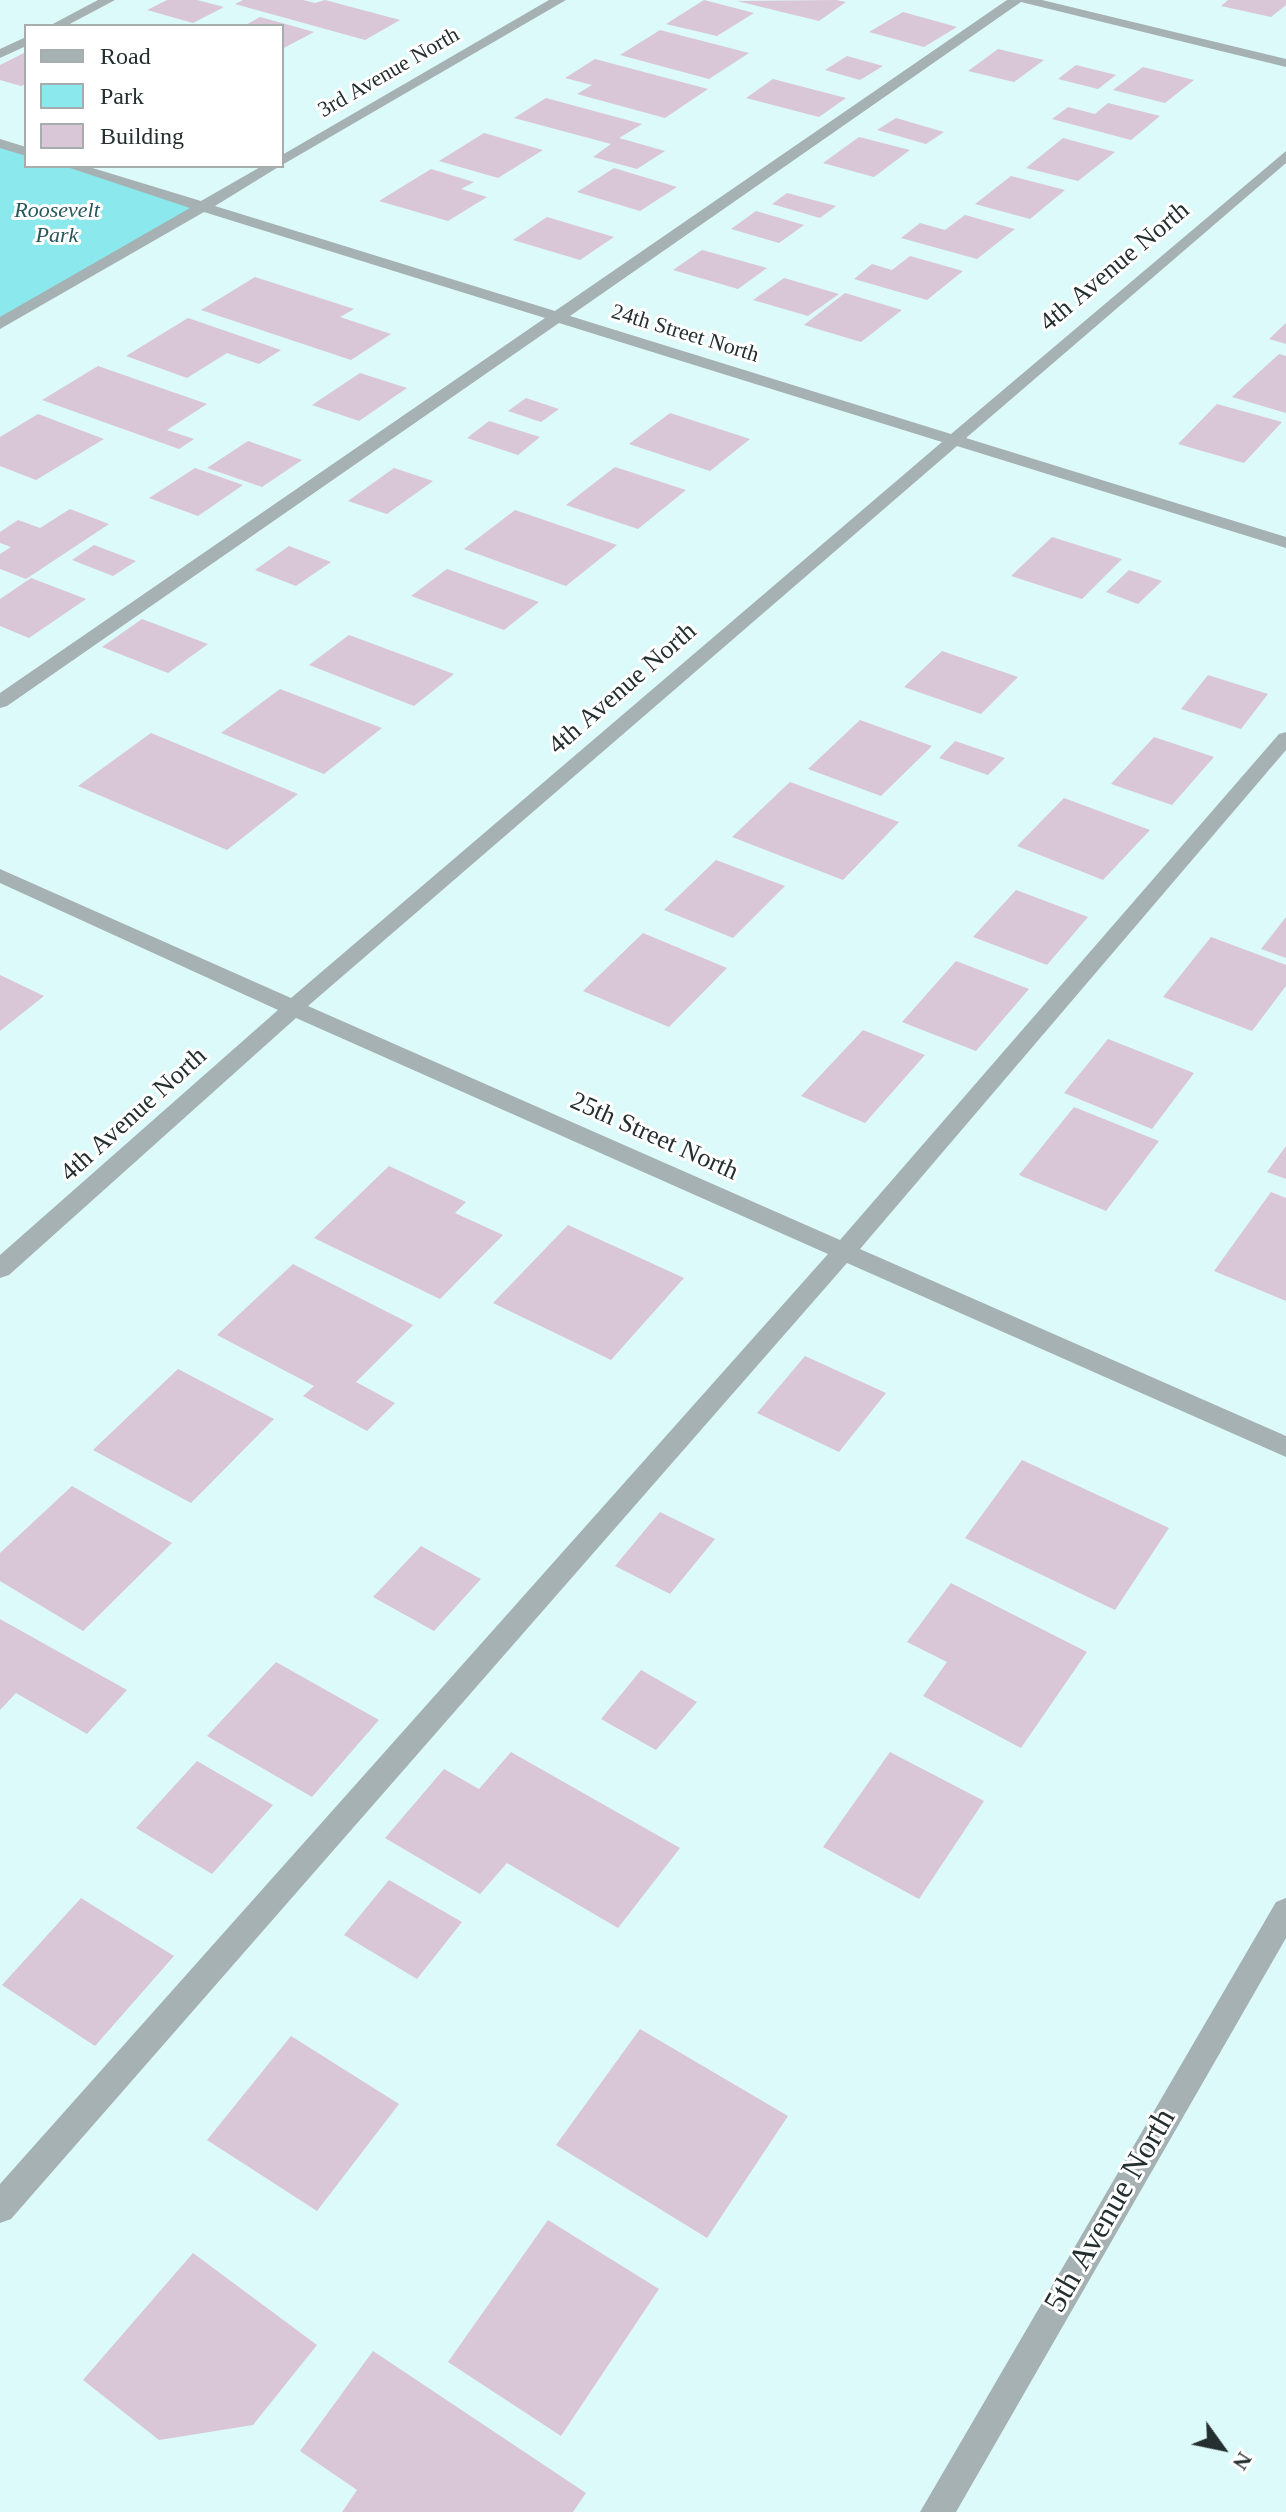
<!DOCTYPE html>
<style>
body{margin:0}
#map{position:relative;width:1286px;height:2512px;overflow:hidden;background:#ddfafb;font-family:Georgia,serif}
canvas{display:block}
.legend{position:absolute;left:24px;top:24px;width:260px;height:144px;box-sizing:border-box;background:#fff;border:2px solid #a7acac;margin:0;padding:10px 14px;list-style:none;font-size:24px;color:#242f2f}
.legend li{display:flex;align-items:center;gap:16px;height:40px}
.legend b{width:40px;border:2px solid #a7acac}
.north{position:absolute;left:1182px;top:2408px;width:80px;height:80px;-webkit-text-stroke:6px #fff;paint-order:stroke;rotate:123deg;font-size:22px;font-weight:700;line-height:32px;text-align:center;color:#242f2f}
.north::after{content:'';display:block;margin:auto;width:28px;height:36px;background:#242f2f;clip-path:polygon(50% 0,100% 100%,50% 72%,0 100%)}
</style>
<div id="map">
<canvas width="1286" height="2512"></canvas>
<ul class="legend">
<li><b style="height:10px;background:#a5b1b2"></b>Road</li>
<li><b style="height:22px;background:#8be8ed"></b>Park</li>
<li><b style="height:22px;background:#d9c6d6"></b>Building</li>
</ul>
<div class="north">N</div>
</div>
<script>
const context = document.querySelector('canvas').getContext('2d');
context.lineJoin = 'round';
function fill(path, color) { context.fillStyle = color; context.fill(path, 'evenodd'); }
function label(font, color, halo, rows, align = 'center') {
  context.font = font + ' Georgia,serif'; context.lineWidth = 6; context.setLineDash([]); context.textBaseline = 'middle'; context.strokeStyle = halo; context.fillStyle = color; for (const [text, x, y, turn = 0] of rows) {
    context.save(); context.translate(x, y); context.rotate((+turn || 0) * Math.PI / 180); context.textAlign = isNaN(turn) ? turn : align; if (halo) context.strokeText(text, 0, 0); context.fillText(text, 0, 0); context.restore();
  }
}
fill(new Path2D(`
 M 0,143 L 26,152 L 26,166 L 71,166 L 201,208 L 0,324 Z`), '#8be8ed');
fill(new Path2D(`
 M 167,0 L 197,0 L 224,7 L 193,23 L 147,10 Z
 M 243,0 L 303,0 L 315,3 L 325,0 L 400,20 L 365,40 L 235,4 Z
 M 704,0 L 754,13 L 717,36 L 666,24 Z
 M 836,0 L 846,2 L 819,21 L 737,1 Z
 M 1228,0 L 1286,0 L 1286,5 L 1271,17 L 1221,6 Z
 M 903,12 L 957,27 L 924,47 L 869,32 Z
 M 260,17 L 282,23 L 314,32 L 282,49 L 282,26 L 244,26 Z
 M 660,30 L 749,53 L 709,79 L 620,55 Z
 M 998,49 L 1044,60 L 1014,82 L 968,71 Z
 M 26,52 L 26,84 L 21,86 L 0,80 L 0,65 Z
 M 847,56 L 883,66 L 860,80 L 825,70 Z
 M 595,59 L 708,89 L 665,118 L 577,94 L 592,85 L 565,78 Z
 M 1076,65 L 1116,75 L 1098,89 L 1058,79 Z
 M 1143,67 L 1194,80 L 1165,103 L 1113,90 Z
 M 773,79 L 846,98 L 819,117 L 746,98 Z
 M 546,98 L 642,124 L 619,138 L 665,151 L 637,169 L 593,157 L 611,144 L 514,118 Z
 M 1108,103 L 1160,116 L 1131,140 L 1052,119 L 1068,107 L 1095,114 Z
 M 896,118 L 944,132 L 926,144 L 877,130 Z
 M 484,133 L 543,150 L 498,178 L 439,161 Z
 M 859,137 L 910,150 L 874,177 L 823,163 Z
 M 1063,138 L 1115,152 L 1078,181 L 1026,168 Z
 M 614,168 L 677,187 L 640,211 L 577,192 Z
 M 431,169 L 474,182 L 461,189 L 487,197 L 448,221 L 379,201 Z
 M 1011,176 L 1065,190 L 1030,219 L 975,204 Z
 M 787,193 L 836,206 L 820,218 L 772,204 Z
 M 756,211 L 804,225 L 779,243 L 731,229 Z
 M 965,215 L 1015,229 L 977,259 L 901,238 L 920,223 L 945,230 Z
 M 547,217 L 614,237 L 580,260 L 513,240 Z
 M 702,250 L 767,268 L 738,289 L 673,270 Z
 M 910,256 L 963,271 L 927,300 L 854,279 L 872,264 L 892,270 Z
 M 255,277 L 354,309 L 340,317 L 391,334 L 351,360 L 201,310 Z
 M 784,278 L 839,294 L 808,316 L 753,300 Z
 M 845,293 L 902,310 L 861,342 L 804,325 Z
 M 188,318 L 281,350 L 259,364 L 227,353 L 187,378 L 126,356 Z
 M 1286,323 L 1286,344 L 1269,339 Z
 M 1279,354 L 1286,356 L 1286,413 L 1232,397 Z
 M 98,366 L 207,404 L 167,430 L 194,439 L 179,449 L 42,400 Z
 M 360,373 L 407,388 L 359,421 L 312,405 Z
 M 526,398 L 559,409 L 541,422 L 508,411 Z
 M 1217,404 L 1282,422 L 1244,463 L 1178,444 Z
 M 670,413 L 750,439 L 710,471 L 629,444 Z
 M 38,414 L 104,439 L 36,480 L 0,466 L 0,437 Z
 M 489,421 L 540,437 L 518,455 L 467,438 Z
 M 248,441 L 302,460 L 262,487 L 207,468 Z
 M 615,467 L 686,490 L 638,529 L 566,505 Z
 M 195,468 L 243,485 L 198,516 L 149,498 Z
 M 394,468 L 433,481 L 387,514 L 348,501 Z
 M 70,509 L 109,524 L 26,579 L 0,569 L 0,554 L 11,547 L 0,543 L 0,532 L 18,520 L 40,528 Z
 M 515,510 L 617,545 L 566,586 L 464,549 Z
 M 1052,537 L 1122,559 L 1082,599 L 1011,576 Z
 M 94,545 L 136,561 L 113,576 L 72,560 Z
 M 289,546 L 331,562 L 296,586 L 255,570 Z
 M 447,569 L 539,602 L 504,630 L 411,596 Z
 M 1129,570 L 1162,581 L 1138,604 L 1106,592 Z
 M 31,578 L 86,599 L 29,638 L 0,626 L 0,599 Z
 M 142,619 L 208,644 L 168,673 L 102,647 Z
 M 349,635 L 454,674 L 414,706 L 309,665 Z
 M 942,651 L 1018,677 L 981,714 L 904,687 Z
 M 1208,675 L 1268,694 L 1241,729 L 1181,709 Z
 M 280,689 L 382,728 L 324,774 L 221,733 Z
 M 860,720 L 932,746 L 881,796 L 808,769 Z
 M 151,733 L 298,794 L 227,850 L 78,786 Z
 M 1154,737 L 1214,757 L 1172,805 L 1111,784 Z
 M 955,741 L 1005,758 L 988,775 L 939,758 Z
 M 790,782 L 899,822 L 843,880 L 732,837 Z
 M 1064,798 L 1150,830 L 1103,880 L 1017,846 Z
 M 716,860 L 785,886 L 733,938 L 664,910 Z
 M 1016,890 L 1088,917 L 1047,965 L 973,937 Z
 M 1286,917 L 1286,958 L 1261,949 Z
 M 643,933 L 727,968 L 669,1027 L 583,991 Z
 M 1211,937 L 1286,965 L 1286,986 L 1252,1031 L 1163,997 Z
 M 956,961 L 1029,989 L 976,1051 L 902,1022 Z
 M 0,975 L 44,996 L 0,1031 Z
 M 863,1030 L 925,1055 L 865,1123 L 801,1096 Z
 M 1108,1039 L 1194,1073 L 1152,1129 L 1064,1093 Z
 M 1074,1107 L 1159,1141 L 1106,1211 L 1019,1175 Z
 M 1286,1146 L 1286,1179 L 1267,1172 Z
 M 389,1166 L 466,1202 L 455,1213 L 503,1235 L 440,1299 L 314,1238 Z
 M 1271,1192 L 1286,1198 L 1286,1301 L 1214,1271 Z
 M 568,1225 L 684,1278 L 611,1360 L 493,1303 Z
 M 293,1264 L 413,1325 L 356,1382 L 395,1403 L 367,1431 L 303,1396 L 314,1386 L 217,1335 Z
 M 805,1356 L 886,1393 L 839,1452 L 757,1413 Z
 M 178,1369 L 274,1419 L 191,1503 L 93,1450 Z
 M 1022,1460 L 1169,1528 L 1115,1610 L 965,1538 Z
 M 72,1486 L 172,1543 L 83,1631 L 0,1581 L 0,1553 Z
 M 660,1512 L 715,1539 L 670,1594 L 615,1566 Z
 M 421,1546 L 481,1579 L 434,1631 L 373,1597 Z
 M 951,1583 L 1087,1652 L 1021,1748 L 923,1696 L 947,1662 L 907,1642 Z
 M 0,1619 L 127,1690 L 87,1734 L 16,1693 L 0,1710 Z
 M 276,1662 L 379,1720 L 312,1797 L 207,1736 Z
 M 641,1670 L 697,1702 L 656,1750 L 601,1719 Z
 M 511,1752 L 680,1848 L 618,1928 L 507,1863 L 480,1894 L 385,1838 L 444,1769 L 479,1789 Z
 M 890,1752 L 984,1801 L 919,1899 L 823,1847 Z
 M 197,1761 L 273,1805 L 212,1874 L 136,1828 Z
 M 389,1880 L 462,1922 L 417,1979 L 344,1935 Z
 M 81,1898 L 174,1956 L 95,2046 L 2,1985 Z
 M 640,2029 L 788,2116 L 707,2238 L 556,2145 Z
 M 291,2036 L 399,2104 L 317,2211 L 207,2140 Z
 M 548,2220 L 659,2289 L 561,2436 L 448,2362 Z
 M 193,2253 L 317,2345 L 253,2425 L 159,2440 L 83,2380 Z
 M 373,2351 L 586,2493 L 573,2512 L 342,2512 L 357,2490 L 300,2451 Z`), '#d9c6d6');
fill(new Path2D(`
 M 98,0 L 115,0 L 66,26 L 49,26 Z
 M 549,0 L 566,0 L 282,165 L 282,155 Z
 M 1007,0 L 1042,0 L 1286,59 L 1286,67 L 1021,2 L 570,316 L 951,434 L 1286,151 L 1286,163 L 966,438 L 1286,537 L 1286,548 L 957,446 L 308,1006 L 840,1240 L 1279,734 L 1286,732 L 1286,750 L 860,1249 L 1286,1436 L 1286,1457 L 847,1263 L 11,2219 L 0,2223 L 0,2184 L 828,1254 L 296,1018 L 9,1275 L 0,1278 L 0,1255 L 278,1010 L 0,883 L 0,869 L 291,998 L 942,442 L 559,323 L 7,706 L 0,708 L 0,693 L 545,318 L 204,212 L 0,329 L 0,317 L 190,208 L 64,166 L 86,166 L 201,201 L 262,166 L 280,166 L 215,206 L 555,311 Z
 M 26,37 L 26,46 L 0,58 L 0,49 Z
 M 0,139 L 26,147 L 26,156 L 0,148 Z
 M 1286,1898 L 1286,1938 L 956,2512 L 920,2512 L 1276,1902 Z`), '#a5b1b2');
label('22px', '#242f2f', '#fff', [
 ["3rd Avenue North",389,73,-30],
 ["24th Street North",685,334,17]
]);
label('italic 22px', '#26585b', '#fff', [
 ["Roosevelt",57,211],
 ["Park",57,236]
]);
label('26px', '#242f2f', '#fff', [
 ["4th Avenue North",1115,267,-40],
 ["4th Avenue North",623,689,-41],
 ["4th Avenue North",134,1115,-42],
 ["25th Street North",654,1137,24]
]);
label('32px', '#242f2f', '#fff', [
 ["5th Avenue North",1111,2211,-60]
]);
</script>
